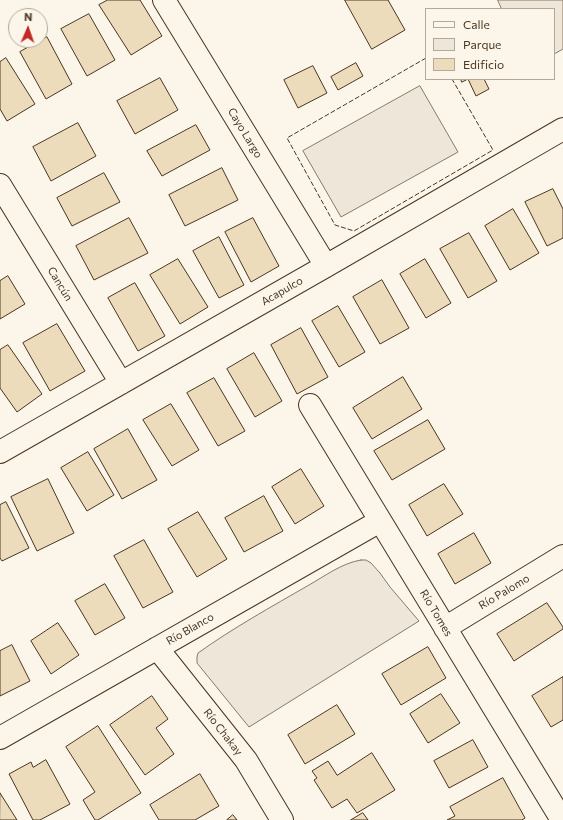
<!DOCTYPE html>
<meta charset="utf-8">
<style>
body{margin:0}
#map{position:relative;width:563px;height:820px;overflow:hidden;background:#fbf6e9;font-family:Commissioner,sans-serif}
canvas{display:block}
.legend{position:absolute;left:425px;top:8px;width:130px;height:72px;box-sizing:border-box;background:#fbf6e9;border:1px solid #b4a999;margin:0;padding:5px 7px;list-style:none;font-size:12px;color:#4a3520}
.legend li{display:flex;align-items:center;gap:8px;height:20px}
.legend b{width:20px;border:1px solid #b4a999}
.north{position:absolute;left:8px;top:8px;width:40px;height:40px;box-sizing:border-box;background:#fbf6e9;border:1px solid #b4a999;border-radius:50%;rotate:2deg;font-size:11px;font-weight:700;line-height:16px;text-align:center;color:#4a3520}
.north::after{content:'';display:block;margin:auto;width:14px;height:18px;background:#c62828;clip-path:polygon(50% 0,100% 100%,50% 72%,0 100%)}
</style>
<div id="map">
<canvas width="563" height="820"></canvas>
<ul class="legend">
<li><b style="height:5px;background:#fbf6e9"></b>Calle</li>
<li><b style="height:11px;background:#ede6d9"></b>Parque</li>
<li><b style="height:11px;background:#ecdcbc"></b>Edificio</li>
</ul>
<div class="north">N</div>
</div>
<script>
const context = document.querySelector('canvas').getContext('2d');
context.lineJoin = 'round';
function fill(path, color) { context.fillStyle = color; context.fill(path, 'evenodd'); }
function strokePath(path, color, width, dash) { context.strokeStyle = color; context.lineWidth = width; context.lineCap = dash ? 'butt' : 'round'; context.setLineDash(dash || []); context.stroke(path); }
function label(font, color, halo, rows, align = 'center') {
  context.font = font + ' Commissioner,sans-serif'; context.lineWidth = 3; context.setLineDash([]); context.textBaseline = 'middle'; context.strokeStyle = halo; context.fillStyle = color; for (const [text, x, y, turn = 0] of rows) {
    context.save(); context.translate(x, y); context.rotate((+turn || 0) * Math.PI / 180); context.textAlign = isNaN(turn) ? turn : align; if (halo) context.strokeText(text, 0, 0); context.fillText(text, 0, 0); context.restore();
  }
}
const green = new Path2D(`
 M 498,0 L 563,0 L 563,49 L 554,54 L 554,9 L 502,9 Z
 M 420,86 L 458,152 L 341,217 L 303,151 Z
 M 361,560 L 366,560 L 371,563 L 380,573 L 390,587 L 419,621 L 249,727 L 197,663 L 197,657 L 198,653 C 233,628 271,607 309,585 C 325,576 342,563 361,560 Z`);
fill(green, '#ede6d9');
strokePath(green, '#887966', 1);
const building = new Path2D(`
 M 108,0 L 140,0 L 162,36 L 131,55 L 99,5 Z
 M 345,0 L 388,0 L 405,30 L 372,49 Z
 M 89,14 L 115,60 L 87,76 L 61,29 Z
 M 47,37 L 72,84 L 46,99 L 20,52 Z
 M 6,58 L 35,104 L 7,121 L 0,109 L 0,62 Z
 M 356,63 L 363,76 L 338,90 L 331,77 Z
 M 313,66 L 327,93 L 298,108 L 284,80 Z
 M 160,78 L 178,110 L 135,134 L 117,101 Z
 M 461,79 L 484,79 L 489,89 L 476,96 L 468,79 L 462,82 Z
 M 78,123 L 96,156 L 51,181 L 33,147 Z
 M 196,125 L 210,150 L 162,176 L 147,151 Z
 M 222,168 L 238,200 L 185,226 L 169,195 Z
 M 104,173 L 120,202 L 72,226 L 57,198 Z
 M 553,189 L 563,209 L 563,238 L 547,246 L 525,202 Z
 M 513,209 L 539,253 L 510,270 L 485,226 Z
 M 129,218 L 148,253 L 94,280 L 76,246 Z
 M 253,218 L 279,266 L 251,282 L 225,232 Z
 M 469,233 L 497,281 L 468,298 L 440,249 Z
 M 219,237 L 244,285 L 219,298 L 193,251 Z
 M 178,259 L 208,307 L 180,324 L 150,275 Z
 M 425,259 L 451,303 L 426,318 L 400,274 Z
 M 8,276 L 25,304 L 0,319 L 0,281 Z
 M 382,280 L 409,328 L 380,344 L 353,297 Z
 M 135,283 L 165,336 L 138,351 L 108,298 Z
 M 338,306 L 365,352 L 339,367 L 312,321 Z
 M 57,324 L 85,371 L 50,391 L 23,343 Z
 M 301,328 L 328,377 L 297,394 L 271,345 Z
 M 8,345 L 42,394 L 17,412 L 0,388 L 0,350 Z
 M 254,353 L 282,401 L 255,417 L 227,369 Z
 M 403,377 L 422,409 L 372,439 L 353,408 Z
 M 214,378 L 245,431 L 218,446 L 187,393 Z
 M 171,404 L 199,450 L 172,466 L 143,420 Z
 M 428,420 L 445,449 L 392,480 L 374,451 Z
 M 128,429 L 157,480 L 122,499 L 94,449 Z
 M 88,452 L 114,495 L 87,511 L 61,468 Z
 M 301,469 L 324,506 L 295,524 L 272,487 Z
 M 48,479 L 74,533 L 37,551 L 11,497 Z
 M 444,484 L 463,514 L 427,536 L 409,505 Z
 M 264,496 L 283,531 L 244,552 L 225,518 Z
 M 6,502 L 29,548 L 2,561 L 0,558 L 0,505 Z
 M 198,512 L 227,559 L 197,577 L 168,529 Z
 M 474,533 L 491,563 L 455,584 L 438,554 Z
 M 144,540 L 173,592 L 143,608 L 114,556 Z
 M 105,584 L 125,618 L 95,635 L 75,601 Z
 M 547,603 L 563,627 L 563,629 L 514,661 L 497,634 Z
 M 58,623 L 79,655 L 51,674 L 31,641 Z
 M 12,645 L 30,681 L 0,696 L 0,651 Z
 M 428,647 L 446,678 L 401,705 L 382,674 Z
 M 563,677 L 563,720 L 551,727 L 532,696 Z
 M 441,694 L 460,723 L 428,743 L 410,714 Z
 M 152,696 L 168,719 L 156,728 L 174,754 L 145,775 L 110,725 Z
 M 337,705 L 355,734 L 305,764 L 288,735 Z
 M 98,726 L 141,793 L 98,820 L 95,820 L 83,800 L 95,792 L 66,747 Z
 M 473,740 L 488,767 L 449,788 L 434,761 Z
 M 372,753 L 395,790 L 357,813 L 347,799 L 332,808 L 314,780 L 317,778 L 312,771 L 328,761 L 337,775 Z
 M 46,760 L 70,804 L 40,820 L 33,820 L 9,774 L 31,762 L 33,767 Z
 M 200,774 L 219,806 L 195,820 L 159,820 L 150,805 Z
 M 503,778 L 525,818 L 522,820 L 447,820 L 455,816 L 450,807 Z
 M 0,793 L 17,820 L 0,820 Z
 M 363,813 L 368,820 L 351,820 Z
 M 233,815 L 237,820 L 227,820 Z`);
fill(building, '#ecdcbc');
strokePath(building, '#4a3520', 1);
const minor = new Path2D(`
 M 164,0 L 326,266
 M 0,185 L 121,383
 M 310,405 L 562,820
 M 0,452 L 326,266 L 563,129
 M 445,628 L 563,556
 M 157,648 L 246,760 L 282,820
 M 0,738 L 380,521`);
strokePath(minor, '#4a3520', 24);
strokePath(minor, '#fbf6e9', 22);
strokePath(new Path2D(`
 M 426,58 L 287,138 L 335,225 L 354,231 L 493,150 L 452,79`), '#4a3520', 1, [5, 2]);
label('11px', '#4a3520', '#fbf6e9', [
 ["Cayo Largo",245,133,59],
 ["Cancún",60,284,59],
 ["Acapulco",282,291,-30],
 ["Río Palomo",504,592,-31],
 ["Río Tomes",436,613,59],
 ["Río Blanco",190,629,-30],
 ["Río Chakay",223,732,52]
]);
</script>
